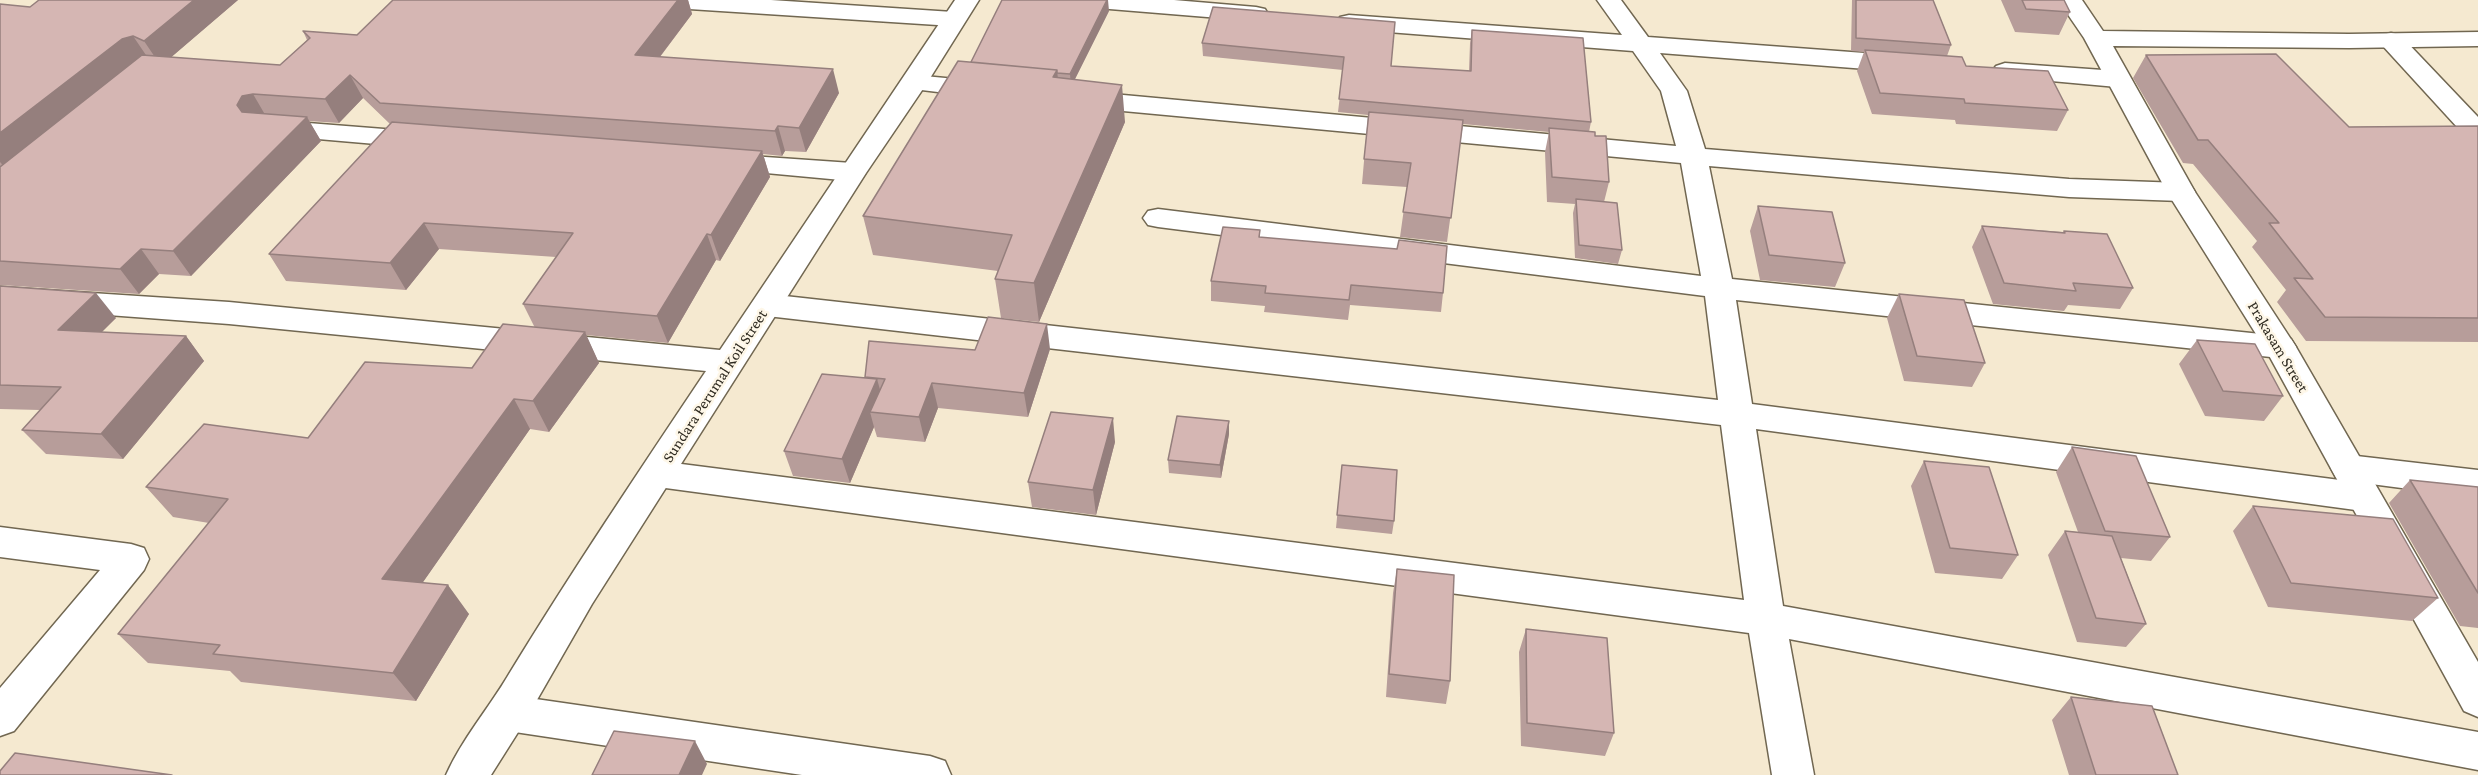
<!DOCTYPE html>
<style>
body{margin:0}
canvas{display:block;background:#f5e9d0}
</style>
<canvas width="2478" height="775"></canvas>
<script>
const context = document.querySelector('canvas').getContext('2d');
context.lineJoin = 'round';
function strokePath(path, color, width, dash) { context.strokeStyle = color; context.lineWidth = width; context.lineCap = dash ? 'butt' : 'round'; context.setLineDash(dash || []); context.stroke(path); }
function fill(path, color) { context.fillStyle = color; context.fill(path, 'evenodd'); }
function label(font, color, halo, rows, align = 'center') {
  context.font = font + ' "Crimson Pro",serif'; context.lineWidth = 5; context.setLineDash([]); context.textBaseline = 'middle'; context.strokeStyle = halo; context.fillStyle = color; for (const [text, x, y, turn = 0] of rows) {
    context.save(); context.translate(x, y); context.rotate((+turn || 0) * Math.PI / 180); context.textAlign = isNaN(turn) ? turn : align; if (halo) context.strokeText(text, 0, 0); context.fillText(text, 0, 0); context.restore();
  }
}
const minor = new Path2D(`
 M 646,0 L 771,0 L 953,12 L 962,14 L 965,19 L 962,24 L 953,26 L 658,7 L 650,5 Z
 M 1073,0 L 1174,0 L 1256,7 L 1265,9 L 1268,14 L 1265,19 L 1256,21 L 1085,7 L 1077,5 Z
 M 1597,0 L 1621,0 L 1648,37 L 1905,56 L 1914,59 L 1918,64 L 1914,69 L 1905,72 L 1660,53 L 1687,91 L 1705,149 L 2069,179 L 2181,183 L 2191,186 L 2195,192 L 2191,198 L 2181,201 L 2069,197 L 1709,166 L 1732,279 L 2280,336 L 2291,339 L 2296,347 L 2291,355 L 2280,358 L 1736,300 L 1752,404 L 2363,483 L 2376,487 L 2381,497 L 2376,507 L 2363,511 L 1756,429 L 1783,606 L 2478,732 L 2478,770 L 1789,639 L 1814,775 L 1772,775 L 1749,633 L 658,487 L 646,483 L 640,474 L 646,465 L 658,461 L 1744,600 L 1721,425 L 767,316 L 756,312 L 751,305 L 756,298 L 767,294 L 1718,400 L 1705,296 L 1158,227 L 1148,225 L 1143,218 L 1148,211 L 1158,209 L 1701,276 L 1681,163 L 1080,107 L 1071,105 L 1067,99 L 1071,93 L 1080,91 L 1676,146 L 1661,91 L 1633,51 L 1349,29 L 1340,27 L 1337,22 L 1340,17 L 1349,15 L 1622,35 Z
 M 2391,33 L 2400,35 L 2478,117 L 2478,141 L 2468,139 L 2382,45 L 2379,40 L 2382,35 Z
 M 2005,63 L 2117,71 L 2126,74 L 2130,79 L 2126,84 L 2117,87 L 1996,76 L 1992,71 L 1996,66 Z
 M 914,75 L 987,82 L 996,84 L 1000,90 L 996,96 L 987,98 L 905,88 L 901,83 L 905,78 Z
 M 270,120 L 422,132 L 432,134 L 436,140 L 432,146 L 422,148 L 260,134 L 257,128 L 260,122 Z
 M 722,154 L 852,163 L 862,166 L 866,172 L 862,178 L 852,181 L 712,168 L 708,162 L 712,156 Z
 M 2348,455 L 2478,470 L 2478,498 L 2348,481 L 2336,477 L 2331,468 L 2336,459 Z
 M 0,527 L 131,544 L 144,548 L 149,559 L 144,570 L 14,731 L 0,736 L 0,688 L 100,570 L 0,557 Z
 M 508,695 L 930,756 L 945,761 L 951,775 L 802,775 L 508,731 L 494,726 L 488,713 L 494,700 Z`);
const tertiary = new Path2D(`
 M 955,0 L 979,0 L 927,83 L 866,173 L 592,604 L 522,726 L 491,775 L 446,775 C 462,739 489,708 509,674 C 572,571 639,471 706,371 L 229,324 L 0,307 L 0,287 L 229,302 L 720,350 Z
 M 2058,0 L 2082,0 L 2103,31 L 2349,34 L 2478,32 L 2478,46 L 2349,48 L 2113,46 L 2195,192 L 2296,347 L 2478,662 L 2478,717 L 2464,711 L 2266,350 L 2167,192 L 2084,38 Z`);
strokePath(minor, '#716751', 3);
strokePath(tertiary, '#716751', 3);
fill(minor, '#fff');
fill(tertiary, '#fff');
fill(new Path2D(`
 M 39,0 L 238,0 L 171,57 L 280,65 L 307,40 L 303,31 L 357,35 L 678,0 L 688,0 L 692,14 L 660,57 L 839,93 L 806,152 L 785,151 L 782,156 L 763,154 L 770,177 L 720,261 L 716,260 L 668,343 L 586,335 L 599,363 L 549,432 L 530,429 L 422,583 L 469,614 L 416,701 L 241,682 L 230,671 L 148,663 L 118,634 L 209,523 L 173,517 L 146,487 L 308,438 L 472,368 L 535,328 L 523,304 L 556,257 L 439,249 L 406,290 L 286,281 L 269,254 L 390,124 L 363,98 L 339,123 L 309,121 L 321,141 L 191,276 L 159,274 L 139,294 L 0,285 L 0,4 L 30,7 Z
 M 1852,0 L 1933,0 L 1951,45 L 1947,56 L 1966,66 L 2068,110 L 2057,131 L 1956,124 L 1955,120 L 1872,114 L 1857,71 L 1864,52 L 1851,51 Z
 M 2001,0 L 2064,0 L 2070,12 L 2059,35 L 2015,32 Z
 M 1213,7 L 1391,66 L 1469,71 L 1470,43 L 1472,30 L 1591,122 L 1589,132 L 1595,136 L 1609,182 L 1604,202 L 1622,250 L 1618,264 L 1575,258 L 1573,213 L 1575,204 L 1547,202 L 1545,152 L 1549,132 L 1463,124 L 1447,242 L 1400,237 L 1407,187 L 1362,184 L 1368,115 L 1338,112 L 1343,70 L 1203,56 L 1202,43 Z
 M 1109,11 L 1075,79 L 1125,122 L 1039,322 L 1001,318 L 995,279 L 998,271 L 873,255 L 863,216 L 971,62 Z
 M 2146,55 L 2349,127 L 2478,126 L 2478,342 L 2306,341 L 2277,302 L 2286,290 L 2252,247 L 2257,241 L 2193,164 L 2183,163 L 2133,78 Z
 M 1758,206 L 1845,263 L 1835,287 L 1760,280 L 1750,231 Z
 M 1982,226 L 2063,232 L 2064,231 L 2133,288 L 2120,309 L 2068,305 L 2064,311 L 1993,304 L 1972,247 Z
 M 1260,230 L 1260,238 L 1443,293 L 1441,312 L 1350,305 L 1348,320 L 1264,312 L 1265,306 L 1211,301 L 1211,281 Z
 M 0,286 L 116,318 L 101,332 L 186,336 L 204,361 L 123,459 L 46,454 L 22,430 L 40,410 L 0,409 Z
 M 1899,294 L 1985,363 L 1972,387 L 1904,381 L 1887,318 Z
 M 2197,340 L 2283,396 L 2264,421 L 2205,416 L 2179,364 Z
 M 1050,349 L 1028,417 L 938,408 L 925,442 L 877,437 L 874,427 L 850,483 L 793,476 L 784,451 L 866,378 L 865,377 L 975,350 Z
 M 1229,434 L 1221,478 L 1169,473 L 1168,460 Z
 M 1115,442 L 1096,515 L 1032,507 L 1028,482 Z
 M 2072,447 L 2170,537 L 2151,561 L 2121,558 L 2146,624 L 2126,647 L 2077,642 L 2048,555 L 2065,531 L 2078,532 L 2056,472 Z
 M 1924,461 L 2018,555 L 2002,579 L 1935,573 L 1911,486 Z
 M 1342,465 L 1394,521 L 1392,534 L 1336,528 Z
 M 2410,480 L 2478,487 L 2478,628 L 2460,626 L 2389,503 Z
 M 2253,506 L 2438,598 L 2412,621 L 2268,607 L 2233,531 Z
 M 1397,569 L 1450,681 L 1446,704 L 1386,697 L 1393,593 Z
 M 1526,629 L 1614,733 L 1605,756 L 1521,746 L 1519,652 Z
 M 2071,697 L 2178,775 L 2069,775 L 2052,720 Z`), '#b79d9a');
fill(new Path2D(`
 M 194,0 L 238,0 L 161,66 L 144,41 Z
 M 678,0 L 688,0 L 692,14 L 643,79 L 635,55 Z
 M 1107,0 L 1108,0 L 1109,11 L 1071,87 L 1070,74 Z
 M 133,36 L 150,61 L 7,170 L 0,162 L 0,133 L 122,39 Z
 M 833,69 L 839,93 L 806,152 L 799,128 Z
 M 1057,70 L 1061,107 L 1053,77 Z
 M 350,75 L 363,98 L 339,123 L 325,99 Z
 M 1122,85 L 1125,122 L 1039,322 L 1034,283 Z
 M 253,94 L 267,118 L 252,129 L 237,105 L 242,96 Z
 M 307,117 L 321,141 L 191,276 L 173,251 Z
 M 778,126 L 785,151 L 782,156 L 775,131 Z
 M 762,151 L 770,177 L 720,261 L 711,235 Z
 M 424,223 L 439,249 L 406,290 L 390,263 Z
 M 707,234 L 716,260 L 668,343 L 657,316 Z
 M 141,249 L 159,274 L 139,294 L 120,269 Z
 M 96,293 L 116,318 L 79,355 L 58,330 Z
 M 1047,324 L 1050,349 L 1028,417 L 1024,393 Z
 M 585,332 L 599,363 L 549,432 L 533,401 Z
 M 186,336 L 204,361 L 123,459 L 101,434 Z
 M 877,379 L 884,404 L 870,412 L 874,427 L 850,483 L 842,459 Z
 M 932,383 L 938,408 L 925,442 L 919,417 Z
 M 514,399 L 530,429 L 405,608 L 382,579 Z
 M 1113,418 L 1115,442 L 1096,515 L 1093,490 Z
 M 1229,421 L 1229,434 L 1221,478 L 1220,465 Z
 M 448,585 L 469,614 L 416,701 L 393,673 Z
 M 695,741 L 707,764 L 702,775 L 679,775 Z`), '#957f7d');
const building = new Path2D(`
 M 39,0 L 194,0 L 144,41 L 133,36 L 122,39 L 0,133 L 0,4 L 30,7 Z
 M 393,0 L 678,0 L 635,55 L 833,69 L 799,128 L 778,126 L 775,131 L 380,103 L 350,75 L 325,99 L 253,94 L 242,96 L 237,105 L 242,112 L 307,117 L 173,251 L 141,249 L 120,269 L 0,261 L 0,167 L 142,55 L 280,65 L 310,38 L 303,31 L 357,35 Z
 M 1002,0 L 1107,0 L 1070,74 L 1057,73 L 1057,70 L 971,62 Z
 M 1856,0 L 1933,0 L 1951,45 L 1856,38 Z
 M 2022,0 L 2064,0 L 2070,12 L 2026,9 Z
 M 1213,7 L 1395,22 L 1391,66 L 1471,71 L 1472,30 L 1583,38 L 1591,122 L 1339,99 L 1344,57 L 1202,43 Z
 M 1865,50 L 1962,57 L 1966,66 L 2048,71 L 2068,110 L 1965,103 L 1964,99 L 1880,93 Z
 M 2276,54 L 2349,127 L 2478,126 L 2478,318 L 2325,317 L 2294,278 L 2313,279 L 2269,223 L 2279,223 L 2208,140 L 2198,140 L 2146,55 Z
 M 958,61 L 1057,70 L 1053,77 L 1122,85 L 1034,283 L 995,279 L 1012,235 L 863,216 Z
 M 1369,112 L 1463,120 L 1451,218 L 1403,212 L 1411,163 L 1364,159 Z
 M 392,122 L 762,151 L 711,235 L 707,234 L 657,316 L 523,304 L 573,233 L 424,223 L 390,263 L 269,254 Z
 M 1549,128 L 1595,132 L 1595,136 L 1606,136 L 1609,182 L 1552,177 Z
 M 1576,199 L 1617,203 L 1622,250 L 1579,245 Z
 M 1758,206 L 1832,212 L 1845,263 L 1769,255 Z
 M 1982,226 L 2065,233 L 2064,231 L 2107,234 L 2133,288 L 2073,283 L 2076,291 L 2004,283 Z
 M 1223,227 L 1260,230 L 1259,237 L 1397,249 L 1399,240 L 1447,246 L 1443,293 L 1351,285 L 1349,300 L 1265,293 L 1266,286 L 1211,281 Z
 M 0,286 L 96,293 L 58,330 L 186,336 L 101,434 L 22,430 L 61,387 L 0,385 Z
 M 1899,294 L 1964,300 L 1985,363 L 1917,356 Z
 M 988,317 L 1047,324 L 1024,393 L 932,383 L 919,417 L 870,412 L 885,379 L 865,377 L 869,341 L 975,350 Z
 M 503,324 L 585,332 L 533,401 L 514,399 L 382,579 L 448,585 L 393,673 L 213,654 L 220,645 L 118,634 L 228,499 L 146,487 L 204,424 L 308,438 L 365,362 L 472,368 Z
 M 2197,340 L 2255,344 L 2283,396 L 2223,391 Z
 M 822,374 L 877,379 L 842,459 L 784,451 Z
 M 1051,412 L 1113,418 L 1093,490 L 1028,482 Z
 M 1177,416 L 1229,421 L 1220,465 L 1168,460 Z
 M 2072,447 L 2136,456 L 2170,537 L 2105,531 Z
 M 1924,461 L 1989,467 L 2018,555 L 1950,548 Z
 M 1342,465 L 1397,470 L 1394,521 L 1337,515 Z
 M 2410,480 L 2478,487 L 2478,593 Z
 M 2253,506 L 2393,519 L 2438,598 L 2291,583 Z
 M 2065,531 L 2112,536 L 2146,624 L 2096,618 Z
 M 1397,569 L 1454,575 L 1450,681 L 1389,674 Z
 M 1526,629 L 1607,638 L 1614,733 L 1527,723 Z
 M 2071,697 L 2152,706 L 2178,775 L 2096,775 Z
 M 614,731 L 695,741 L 679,775 L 592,775 Z
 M 15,753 L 172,775 L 0,775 L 0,771 Z`);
fill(building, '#d5b6b3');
strokePath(building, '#957f7d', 1.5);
label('16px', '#2f2b21', '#fef7e8', [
 ["Prakasam Street",2278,347,59],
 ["Sundara Perumal Koil Street",715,386,-57]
]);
</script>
